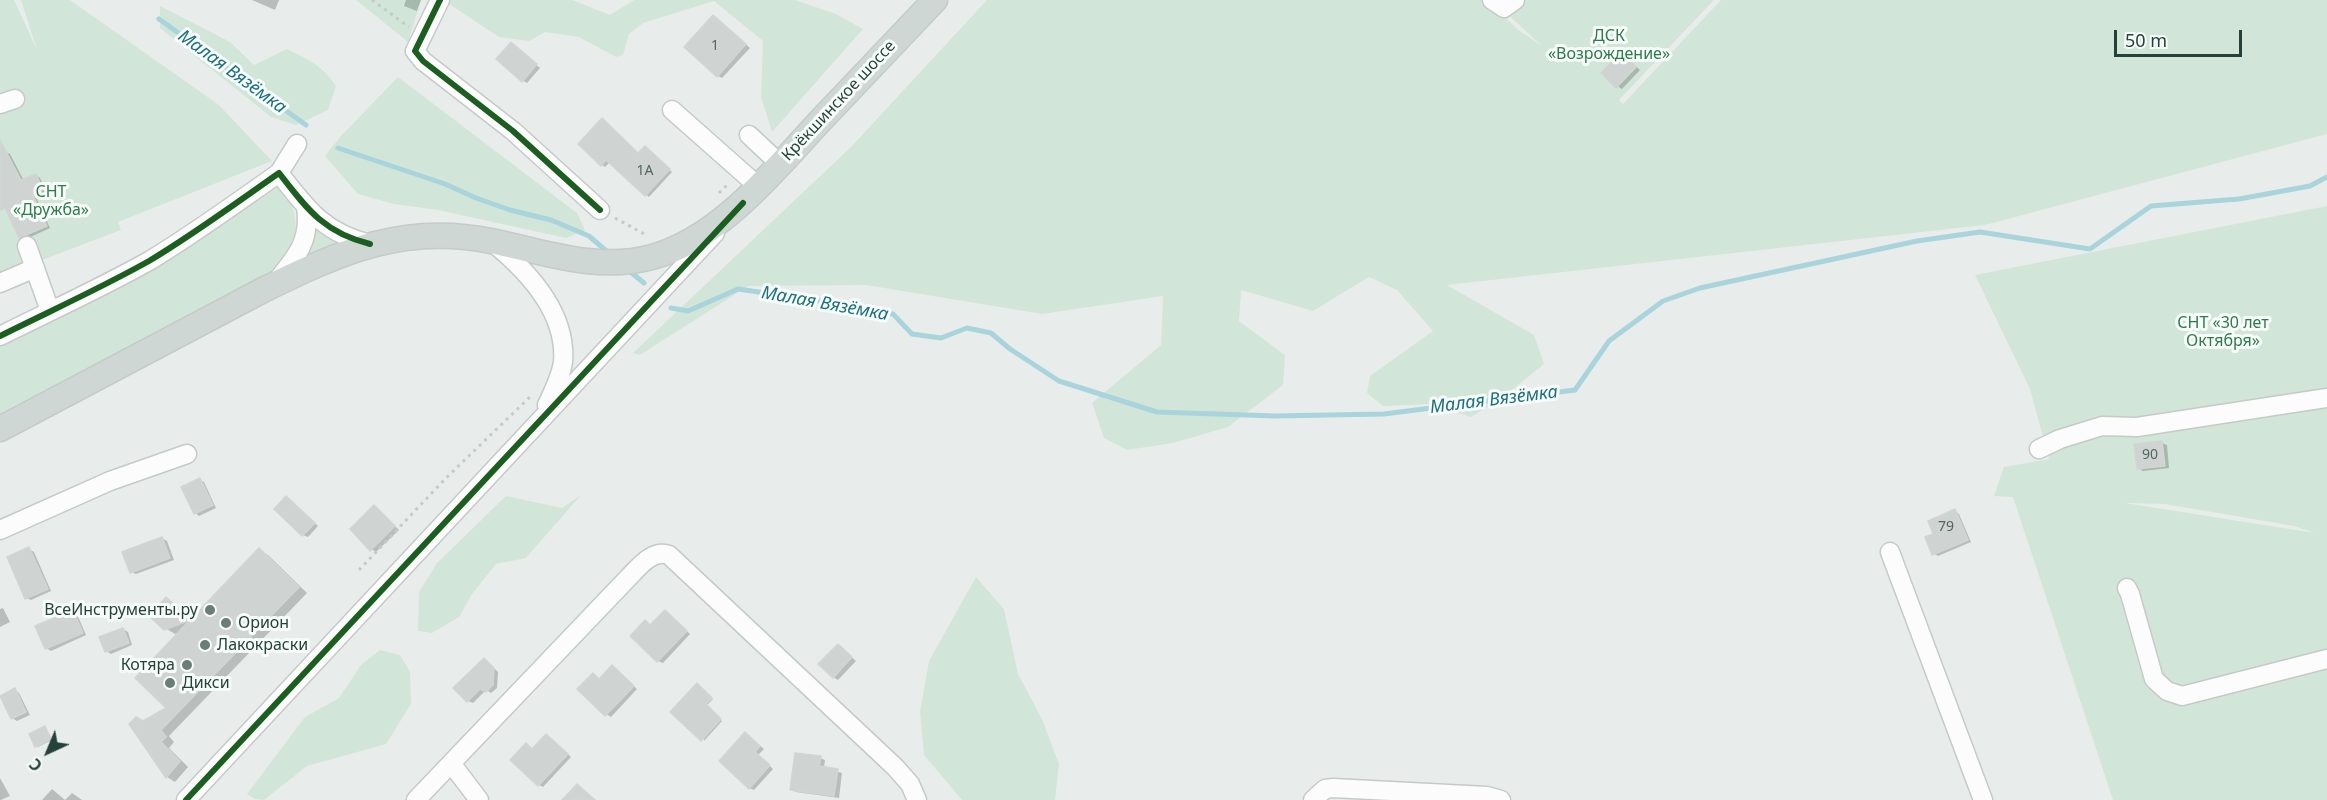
<!DOCTYPE html>
<meta charset="utf-8">
<style>
body{margin:0}
#map{position:relative;width:2327px;height:800px;overflow:hidden;background:#e8edeb;font-family:"Noto Sans",sans-serif}
canvas{display:block}
.north{position:absolute;left:18px;top:722px;width:60px;height:60px;-webkit-text-stroke:4px #f7fbf9;paint-order:stroke;rotate:224deg;font-size:16px;font-weight:700;line-height:24px;text-align:center;color:#24423a}
.north::after{content:'';display:block;margin:auto;width:21px;height:27px;background:#24423a;clip-path:polygon(50% 0,100% 100%,50% 72%,0 100%)}
.scale{position:absolute;left:2114px;top:30px;width:128px;height:27px;box-sizing:border-box;border:3px solid #24423a;border-top:0;padding-left:8px;font-size:18px;line-height:21px;white-space:nowrap;color:#24423a;-webkit-text-stroke:4px #f7fbf9;paint-order:stroke}
</style>
<div id="map">
<canvas width="2327" height="800"></canvas>
<div class="north">С</div>
<div class="scale">50 m</div>
</div>
<script>
const context = document.querySelector('canvas').getContext('2d');
context.lineJoin = 'round';
function fill(path, color) { context.fillStyle = color; context.fill(path, 'evenodd'); }
function strokePath(path, color, width, dash) { context.strokeStyle = color; context.lineWidth = width; context.lineCap = dash ? 'butt' : 'round'; context.setLineDash(dash || []); context.stroke(path); }
function label(font, color, halo, rows, align = 'center') {
  context.font = font + ' "Noto Sans",sans-serif'; context.lineWidth = 6; context.setLineDash([]); context.textBaseline = 'middle'; context.strokeStyle = halo; context.fillStyle = color; for (const [text, x, y, turn = 0] of rows) {
    context.save(); context.translate(x, y); context.rotate((+turn || 0) * Math.PI / 180); context.textAlign = isNaN(turn) ? turn : align; if (halo) context.strokeText(text, 0, 0); context.fillText(text, 0, 0); context.restore();
  }
}
fill(new Path2D(`
 M 0,0 L 14,0 L 37,50 L 21,0 L 70,0 L 219,105 L 272,161 L 118,222 L 121,230 L 0,276 Z
 M 356,0 L 421,0 L 408,42 Z
 M 450,0 L 572,0 L 610,15 L 634,0 L 795,0 L 836,14 L 863,29 L 772,132 L 761,97 L 763,41 L 714,1 L 643,23 L 629,34 L 623,55 L 616,57 L 579,37 L 545,32 L 529,41 L 499,37 L 449,4 Z
 M 987,0 L 1488,0 L 1517,29 L 1542,46 L 1492,0 L 1714,0 L 1619,100 L 1623,104 L 1721,0 L 2327,0 L 2327,134 L 1985,225 L 1447,285 L 1534,335 L 1544,364 L 1501,399 L 1471,417 L 1430,404 L 1383,406 L 1367,393 L 1370,376 L 1433,331 L 1397,290 L 1369,277 L 1313,311 L 1241,290 L 1239,321 L 1285,355 L 1283,385 L 1228,427 L 1173,443 L 1127,450 L 1104,438 L 1092,403 L 1161,345 L 1163,296 L 1042,314 L 866,285 L 748,286 L 640,355 L 633,353 L 851,147 Z
 M 160,6 L 230,42 L 254,65 L 287,49 C 307,58 324,67 336,86 L 328,110 L 296,125 L 271,117 L 160,28 Z
 M 398,77 L 577,213 L 585,230 L 566,238 L 438,210 L 394,204 L 358,194 L 325,156 L 341,136 Z
 M 276,179 C 305,218 300,235 274,272 L 0,416 L 0,340 Z
 M 2327,206 L 2327,800 L 2113,800 L 2013,497 L 1994,496 L 2004,467 L 2049,459 L 2030,389 L 1975,275 ZM 2125,503 L 2165,504 L 2294,526 L 2315,533 Z
 M 311,220 L 351,243 L 291,272 Z
 M 581,495 L 526,558 L 496,564 L 472,594 L 459,617 L 432,633 L 418,631 L 419,592 L 437,563 L 506,496 L 562,508 Z
 M 976,577 L 1004,609 L 1018,674 L 1042,719 L 1059,764 L 1055,800 L 962,800 L 924,755 L 920,712 L 929,661 Z
 M 380,650 L 400,655 L 410,672 L 411,704 L 386,744 L 307,766 L 264,800 L 255,799 L 247,794 L 305,717 L 339,698 L 361,665 Z`), '#d1e6d8');
fill(new Path2D(`
 M 252,0 L 279,0 L 275,10 Z
 M 406,0 L 421,0 L 417,11 L 404,6 Z
 M 714,16 L 750,48 L 722,78 L 718,76 Z
 M 512,44 L 540,68 L 527,83 L 522,80 Z
 M 1622,54 L 1640,70 L 1622,89 L 1617,86 Z
 M 605,122 L 639,154 L 648,150 L 672,172 L 649,197 L 610,162 L 605,167 L 602,165 Z
 M 5,152 L 10,154 L 24,181 L 36,175 L 40,178 L 47,192 L 36,197 L 50,228 L 24,240 L 20,237 L 7,211 L 0,204 L 0,155 Z
 M 2162,443 L 2167,445 L 2169,468 L 2143,471 L 2138,468 Z
 M 200,480 L 204,482 L 216,508 L 199,516 L 195,513 Z
 M 287,498 L 318,526 L 308,537 L 303,535 Z
 M 375,507 L 399,530 L 376,552 L 371,549 Z
 M 1955,511 L 1959,514 L 1971,542 L 1938,556 L 1933,553 Z
 M 162,538 L 167,541 L 174,560 L 136,574 L 131,572 Z
 M 29,549 L 34,552 L 51,591 L 31,600 L 26,598 Z
 M 259,550 L 268,555 L 307,593 L 169,736 L 174,742 L 169,748 L 188,767 L 175,782 L 167,777 L 143,722 L 169,708 L 181,631 L 175,634 L 165,628 L 167,599 L 193,619 Z
 M 3,608 L 10,622 L 0,627 L 0,609 Z
 M 665,611 L 690,634 L 663,663 L 658,661 L 645,622 L 651,626 Z
 M 73,612 L 77,614 L 86,635 L 51,651 L 46,648 Z
 M 123,629 L 128,632 L 132,645 L 111,654 L 106,651 Z
 M 838,645 L 856,661 L 838,680 L 833,677 Z
 M 484,659 L 498,672 L 497,688 L 491,693 L 486,690 L 473,703 L 468,701 Z
 M 617,670 L 637,689 L 611,717 L 606,714 L 593,675 L 600,680 Z
 M 699,686 L 713,699 L 706,706 L 722,721 L 704,741 Z
 M 15,690 L 19,693 L 30,715 L 17,721 L 12,718 L 2,696 Z
 M 46,729 L 52,740 L 38,747 L 36,746 Z
 M 750,737 L 764,749 L 758,755 L 773,769 L 754,790 L 749,788 Z
 M 551,739 L 571,757 L 543,787 L 539,785 L 527,745 L 534,750 Z
 M 820,758 L 825,760 L 824,768 L 842,773 L 839,798 L 796,792 L 791,789 Z
 M 0,778 L 10,796 L 1,800 L 0,800 Z
 M 52,789 L 65,800 L 72,793 L 82,800 L 42,800 Z`), '#0003');
strokePath(new Path2D(`
 M 159,19 L 306,125
 M 338,148 L 445,184 L 476,198 L 510,210 L 551,220 L 589,236 L 611,255
 M 627,269 L 644,283
 M 671,308 L 688,311 L 738,289 L 854,306 L 893,314 L 912,334 L 941,338 L 967,328 L 991,333 L 1010,349 L 1059,381 L 1157,412 L 1276,416 L 1384,414 L 1575,390 L 1609,341 L 1663,301 L 1700,288 L 1917,241 L 1980,232 L 2090,249 L 2151,206 L 2239,199 L 2310,186 L 2327,177`), '#a9d4db', 5);
const building = new Path2D(`
 M 713,15 L 746,44 L 717,77 L 684,47 Z
 M 511,42 L 537,64 L 522,82 L 496,59 Z
 M 1621,52 L 1636,67 L 1616,88 L 1601,73 Z
 M 602,118 L 638,153 L 645,146 L 670,169 L 645,196 L 606,160 L 601,166 L 578,144 Z
 M 0,140 L 21,180 L 36,174 L 43,190 L 33,195 L 47,226 L 19,238 L 5,208 L 0,210 Z
 M 2162,441 L 2165,466 L 2137,469 L 2134,444 Z
 M 200,478 L 213,505 L 194,514 L 181,487 Z
 M 286,496 L 315,523 L 302,536 L 274,509 Z
 M 374,505 L 395,526 L 370,551 L 350,529 Z
 M 1955,509 L 1968,540 L 1932,555 L 1925,537 L 1933,534 L 1928,521 Z
 M 162,537 L 170,558 L 130,573 L 122,552 Z
 M 29,547 L 48,589 L 25,599 L 7,557 Z
 M 259,548 L 299,587 L 161,730 L 166,737 L 161,742 L 180,761 L 166,778 L 129,724 L 136,717 L 143,721 L 166,708 L 135,678 L 190,620 L 164,630 L 149,616 L 166,597 L 191,619 Z
 M 73,610 L 83,633 L 45,649 L 35,626 Z
 M 665,610 L 687,631 L 657,662 L 630,636 L 645,620 L 650,625 Z
 M 123,628 L 129,643 L 105,652 L 99,637 Z
 M 838,644 L 852,657 L 833,678 L 818,664 Z
 M 484,658 L 494,668 L 493,685 L 486,692 L 480,689 L 467,702 L 453,688 Z
 M 612,665 L 634,686 L 605,716 L 577,689 L 593,673 L 599,679 Z
 M 697,683 L 712,698 L 706,704 L 721,719 L 701,741 L 670,712 Z
 M 15,688 L 26,712 L 11,719 L 0,696 Z
 M 45,726 L 51,739 L 35,747 L 29,734 Z
 M 745,732 L 760,746 L 755,752 L 770,765 L 749,789 L 719,761 Z
 M 546,734 L 568,754 L 538,786 L 510,760 L 526,743 L 532,749 Z
 M 795,753 L 821,756 L 819,766 L 838,769 L 834,796 L 790,790 Z
 M 577,784 L 595,800 L 562,800 Z`);
fill(building, '#cfd4d2');
strokePath(building, '#d1d6d4', 1.5);
const minor = new Path2D(`
 M 440,0 L 415,51 L 423,61 L 513,131 L 600,210
 M 1492,0 L 1504,8 L 1515,0
 M 0,104 L 15,99
 M 672,110 L 759,187
 M 749,135 L 780,164
 M 279,173 L 297,144
 M 492,242 C 528,271 567,312 563,362 C 561,377 553,392 547,405
 M 27,246 L 50,311
 M 276,282 C 296,257 311,241 306,207
 M 0,283 L 35,268
 M 0,336 C 50,311 101,288 149,261 C 194,234 236,203 279,173 C 307,209 324,233 370,244
 M 2039,449 L 2060,439 L 2102,426 L 2137,427 L 2327,398
 M 0,530 L 110,481 L 187,454
 M 1890,552 L 1983,800
 M 2127,588 L 2130,594 L 2154,679 L 2167,691 L 2182,696 L 2327,659
 M 451,763 L 479,800
 M 186,800 L 715,233
 M 416,800 L 628,578 C 639,567 652,549 669,555 L 895,767 L 910,784 L 917,800
 M 1313,800 L 1325,789 L 1333,788 L 1487,796 L 1501,800`);
const major = new Path2D(`
 M 0,429 L 265,289 C 341,252 404,223 491,241 C 544,252 597,272 652,257 C 720,239 776,168 822,119 C 860,79 897,40 935,0`);
strokePath(minor, '#c5cac8', 21);
strokePath(major, '#c3ccc9', 27);
strokePath(new Path2D(`
 M 372,0 L 409,27
 M 719,193 L 729,183
 M 615,218 L 648,236
 M 359,570 L 446,478 L 532,395`), '#c3ccca', 3, [3, 4.5]);
strokePath(minor, '#fcfcfc', 18);
strokePath(major, '#cfd7d5', 24);
strokePath(new Path2D(`
 M 440,0 L 415,51 L 423,61 L 513,131 L 600,210
 M 0,336 C 50,311 101,288 149,261 C 194,234 236,203 279,173 C 307,209 324,233 370,244
 M 186,800 L 743,203`), '#1b5e20', 6);
for (const [x, y, r, color] of [
 [210,610,6,"#697e78"],
 [226,623,6,"#697e78"],
 [205,645,6,"#697e78"],
 [187,665,6,"#697e78"],
 [170,683,6,"#697e78"]
]) { const dot = new Path2D(); dot.arc(x, y, r, 0, 2 * Math.PI); context.fillStyle = color; context.fill(dot); strokePath(dot, '#f7fbf9', 2); }
label('14px', '#506761', null, [
 ["1",715,46],
 ["1А",645,171],
 ["90",2150,455],
 ["79",1946,527]
]);
label('16px', '#2d7a4b', '#f7fbf9', [
 ["ДСК",1609,36],
 ["«Возрождение»",1609,54],
 ["СНТ",51,192],
 ["«Дружба»",51,210],
 ["СНТ «30 лет",2223,323],
 ["Октября»",2223,341]
]);
label('16px', '#24423a', '#f7fbf9', [
 ["Крёкшинское шоссе",839,101,-47]
]);
label('16px', '#24423a', '#f7fbf9', [
 ["ВсеИнструменты.ру",198,610,"right"],
 ["Орион",238,623],
 ["Лакокраски",217,645],
 ["Котяра",175,665,"right"],
 ["Дикси",182,683]
], 'left');
label('italic 18px', '#1c6f80', '#f7fbf9', [
 ["Малая Вязёмка",232,72,36],
 ["Малая Вязёмка",825,304,10],
 ["Малая Вязёмка",1494,400,-7]
]);
</script>
